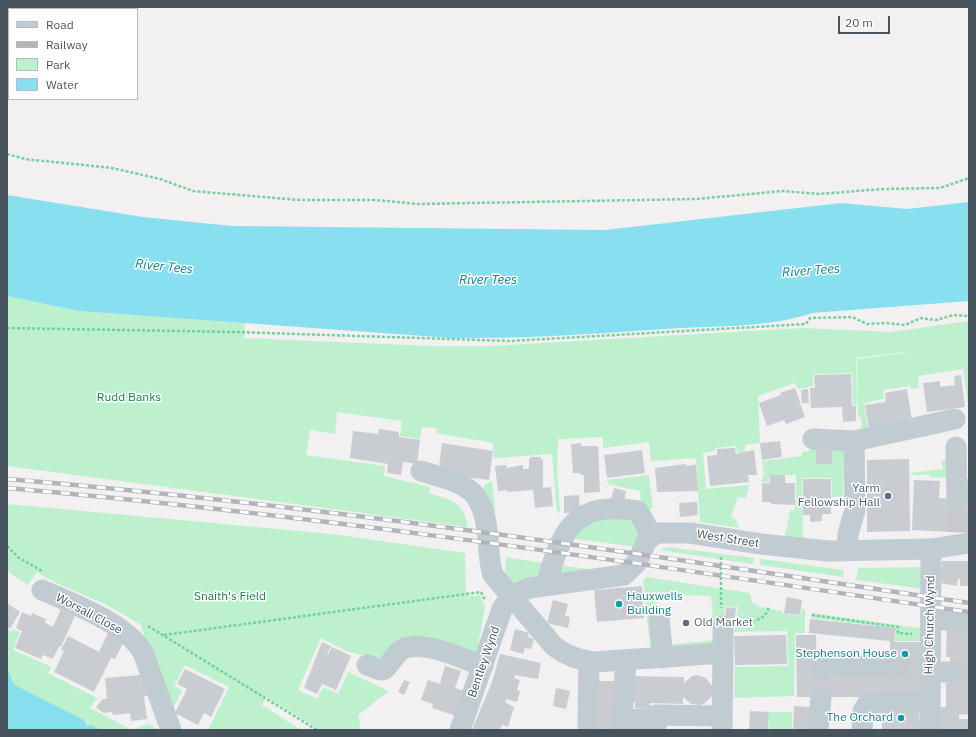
<!DOCTYPE html>
<style>
body{margin:0}
#map{position:relative;width:976px;height:737px;overflow:hidden;background:#f2f0f0;font-family:"IBM Plex Sans",sans-serif}
canvas{display:block}
.frame{position:absolute;inset:0;border:8px solid #47545e;pointer-events:none}
.legend{position:absolute;left:8px;top:8px;width:130px;height:92px;box-sizing:border-box;background:#fff;border:1px solid #b5bbbf;margin:0;padding:5px 7px;list-style:none;font-size:12px;color:#47545e}
.legend li{display:flex;align-items:center;gap:8px;height:20px}
.legend b{width:20px;border:1px solid #b5bbbf}
.scale{position:absolute;left:838px;top:16px;width:52px;height:18px;box-sizing:border-box;border:2px solid #47545e;border-top:0;padding-left:5px;font-size:12px;line-height:14px;white-space:nowrap;color:#47545e;-webkit-text-stroke:3px #fff;paint-order:stroke}
</style>
<div id="map">
<canvas width="976" height="737"></canvas>
<div class="frame"></div>
<ul class="legend">
<li><b style="height:5px;background:#c0cbd2"></b>Road</li>
<li><b style="height:5px;background:#b1b5ba"></b>Railway</li>
<li><b style="height:11px;background:#bdf1ce"></b>Park</li>
<li><b style="height:11px;background:#88dff0"></b>Water</li>
</ul>
<div class="scale">20 m</div>
</div>
<script>
const context = document.querySelector('canvas').getContext('2d');
context.lineJoin = 'round';
function fill(path, color) { context.fillStyle = color; context.fill(path, 'evenodd'); }
function strokePath(path, color, width, dash) { context.strokeStyle = color; context.lineWidth = width; context.lineCap = dash ? 'butt' : 'round'; context.setLineDash(dash || []); context.stroke(path); }
function label(font, color, halo, rows, align = 'center') {
  context.font = font + ' "IBM Plex Sans",sans-serif'; context.lineWidth = 3; context.setLineDash([]); context.textBaseline = 'middle'; context.strokeStyle = halo; context.fillStyle = color; for (const [text, x, y, turn = 0] of rows) {
    context.save(); context.translate(x, y); context.rotate((+turn || 0) * Math.PI / 180); context.textAlign = isNaN(turn) ? turn : align; if (halo) context.strokeText(text, 0, 0); context.fillText(text, 0, 0); context.restore();
  }
}
fill(new Path2D(`
 M 7,296 L 78,311 L 245,323 L 244,338 L 431,346 L 490,346 L 803,328 L 891,332 L 969,321 L 969,411 L 963,369 L 918,376 L 919,388 L 911,389 L 910,386 L 883,390 L 884,399 L 864,403 L 869,433 L 861,434 L 861,417 L 858,417 L 857,359 L 906,353 L 905,352 L 856,358 L 857,405 L 853,405 L 852,373 L 813,374 L 813,386 L 798,389 L 795,383 L 758,396 L 760,443 L 745,445 L 745,452 L 737,453 L 736,446 L 715,448 L 715,451 L 703,453 L 706,489 L 749,485 L 746,498 L 738,497 L 731,516 L 736,520 L 739,528 L 700,522 L 696,458 L 651,461 L 649,442 L 603,448 L 603,437 L 558,439 L 557,471 L 560,512 L 557,513 L 552,454 L 494,458 L 493,443 L 437,433 L 436,428 L 422,427 L 420,439 L 400,436 L 402,421 L 337,412 L 335,434 L 310,430 L 306,455 L 385,466 L 384,476 L 430,487 L 429,493 C 451,501 464,500 468,527 L 7,466 Z
 M 810,442 L 844,450 L 843,497 L 832,497 L 832,478 L 802,478 L 803,539 L 785,536 L 790,510 L 794,510 L 796,504 L 796,475 L 770,475 L 769,482 L 761,482 L 764,474 L 762,461 L 802,456 L 802,452 L 809,451 Z
 M 941,460 L 948,460 L 950,478 L 930,477 L 930,475 L 911,475 L 911,473 L 943,469 Z
 M 649,475 L 653,508 L 645,510 L 641,506 L 640,491 L 608,484 L 607,480 Z
 M 492,481 L 496,521 L 482,490 L 485,485 Z
 M 7,504 L 332,534 L 465,553 L 466,591 L 470,596 L 480,595 L 485,607 L 476,656 L 439,646 L 381,661 L 344,650 L 321,638 L 298,690 L 317,699 L 323,687 L 338,694 L 348,672 L 389,691 L 358,715 L 361,730 L 320,730 L 266,697 L 262,705 L 301,730 L 208,730 L 229,687 L 185,665 L 174,686 L 182,690 L 173,709 L 166,705 L 141,625 L 107,605 L 52,581 L 37,572 L 28,585 L 7,571 Z
 M 633,514 L 640,533 L 636,547 L 569,538 L 578,524 Z
 M 668,547 L 754,558 L 753,564 L 660,550 Z
 M 506,557 L 549,564 L 544,582 L 511,585 L 505,574 Z
 M 761,559 L 844,570 L 843,577 L 760,565 Z
 M 559,565 L 595,570 L 555,579 Z
 M 925,567 L 924,589 L 856,580 L 858,568 Z
 M 646,577 L 750,593 L 752,602 L 759,607 L 782,611 L 782,613 L 800,616 L 802,609 L 805,609 L 805,633 L 795,633 L 794,696 L 734,698 L 735,667 L 788,666 L 787,631 L 734,632 L 735,623 L 718,621 L 717,644 L 672,651 L 668,645 L 715,640 L 711,596 L 655,594 L 659,645 L 656,651 L 650,646 L 643,580 ZM 725,606 L 738,607 L 736,619 L 724,618 Z
 M 811,613 L 920,628 L 920,641 L 895,641 L 896,628 L 811,618 Z
 M 7,629 L 11,632 L 13,629 L 20,632 L 13,650 L 52,667 L 48,673 L 97,698 L 90,708 L 132,730 L 147,724 L 160,730 L 101,730 L 87,726 L 84,720 L 15,685 C 7,677 6,663 9,652 L 7,651 Z
 M 769,712 L 792,712 L 792,730 L 769,730 Z`), '#bdf1ce');
fill(new Path2D(`
 M 7,195 L 143,217 L 232,226 L 605,230 L 841,203 L 907,209 L 969,202 L 969,301 L 812,313 C 771,327 723,326 680,328 C 604,333 528,339 451,338 L 78,311 L 7,296 Z
 M 7,667 L 12,681 L 15,685 L 84,720 L 87,726 L 91,725 L 101,730 L 10,730 L 7,727 Z`), '#88dff0');
fill(new Path2D(`
 M 851,374 L 852,406 L 856,406 L 856,421 L 843,422 L 842,407 L 811,408 L 810,388 L 815,388 L 814,375 Z
 M 961,375 L 965,407 L 927,412 L 923,383 L 940,381 L 940,387 L 955,385 L 954,376 Z
 M 795,388 L 805,417 L 786,424 L 784,420 L 767,426 L 759,403 L 781,395 L 780,393 Z
 M 808,389 L 809,403 L 802,403 L 801,390 Z
 M 907,389 L 912,421 L 869,428 L 865,405 L 886,402 L 885,393 Z
 M 379,429 L 399,432 L 399,437 L 420,440 L 417,464 L 403,462 L 401,475 L 387,473 L 388,464 L 350,458 L 353,431 L 378,434 Z
 M 780,441 L 782,457 L 762,460 L 760,443 Z
 M 442,443 L 493,451 L 489,480 L 458,476 L 439,467 Z
 M 581,443 L 581,446 L 598,446 L 600,492 L 584,493 L 584,476 L 579,473 L 573,473 L 571,444 Z
 M 735,448 L 736,454 L 754,450 L 757,475 L 748,475 L 749,482 L 710,486 L 707,456 L 717,455 L 717,449 Z
 M 816,449 L 832,449 L 832,464 L 816,464 Z
 M 642,450 L 645,473 L 607,478 L 604,455 Z
 M 531,457 L 540,457 L 543,460 L 543,488 L 551,487 L 553,506 L 535,508 L 533,490 L 507,492 L 507,490 L 498,491 L 495,466 L 506,465 L 507,468 L 523,465 L 523,469 L 529,469 L 529,460 Z
 M 909,459 L 910,531 L 867,532 L 867,460 Z
 M 686,464 L 686,466 L 696,465 L 698,491 L 657,492 L 655,468 Z
 M 770,475 L 785,475 L 785,483 L 795,483 L 795,505 L 771,504 L 771,502 L 762,502 L 762,483 L 770,483 Z
 M 803,479 L 831,479 L 831,514 L 822,514 L 822,521 L 810,522 L 810,515 L 803,515 Z
 M 963,479 L 969,479 L 969,533 L 912,530 L 914,480 L 940,481 L 939,498 L 963,499 Z
 M 614,488 L 626,491 L 624,502 L 611,499 Z
 M 579,495 L 580,512 L 564,513 L 564,496 Z
 M 697,502 L 698,515 L 680,517 L 679,503 Z
 M 942,561 L 969,561 L 968,586 L 960,586 L 960,579 L 958,579 L 957,586 L 940,583 Z
 M 642,586 L 644,618 L 597,622 L 594,590 Z
 M 787,597 L 802,600 L 800,615 L 784,613 Z
 M 553,600 L 568,604 L 565,616 L 570,617 L 568,628 L 547,623 Z
 M 7,603 L 20,612 L 10,629 L 7,627 Z
 M 726,607 L 736,608 L 735,618 L 725,618 Z
 M 61,609 L 75,615 L 61,647 L 59,646 L 53,659 L 43,655 L 41,659 L 15,648 L 22,631 L 16,628 L 22,612 L 31,616 L 32,613 L 46,619 L 45,623 L 53,627 Z
 M 810,619 L 896,628 L 894,642 L 920,642 L 920,697 L 797,697 L 796,635 L 816,635 L 817,671 L 890,671 L 890,641 L 809,633 Z
 M 947,624 L 969,625 L 969,714 L 959,715 L 959,719 L 969,719 L 969,730 L 939,730 L 939,707 L 946,707 L 946,683 L 949,683 L 950,657 L 946,657 Z
 M 515,629 L 529,633 L 528,637 L 534,639 L 531,649 L 525,648 L 523,654 L 510,650 Z
 M 109,631 L 125,639 L 115,659 L 111,658 L 94,692 L 54,672 L 64,651 L 61,650 L 68,636 L 99,652 Z
 M 786,635 L 787,664 L 735,665 L 734,636 Z
 M 322,642 L 331,646 L 327,655 L 328,655 L 332,647 L 351,656 L 336,690 L 322,684 L 317,694 L 304,688 Z
 M 500,654 L 541,663 L 538,679 L 515,675 L 514,678 L 520,680 L 517,690 L 520,691 L 517,702 L 506,699 L 505,702 L 514,707 L 508,727 L 502,725 L 500,730 L 472,730 L 492,682 Z
 M 445,666 L 461,671 L 455,688 L 464,691 L 456,716 L 432,708 L 433,704 L 421,700 L 428,680 L 440,684 Z
 M 185,669 L 225,689 L 211,717 L 204,713 L 198,725 L 175,713 L 187,689 L 177,684 Z
 M 141,675 L 142,682 L 146,682 L 151,695 L 144,696 L 147,719 L 131,721 L 130,713 L 113,715 L 112,712 L 103,713 L 96,707 L 103,699 L 107,699 L 105,678 Z
 M 697,675 L 706,678 L 712,686 L 712,696 L 705,703 L 701,705 L 691,704 L 683,697 L 683,704 L 650,703 L 650,709 L 635,708 L 635,702 L 629,702 L 630,676 L 684,677 L 684,683 L 692,676 Z
 M 404,680 L 410,682 L 404,695 L 398,692 Z
 M 591,681 L 619,681 L 614,730 L 593,730 Z
 M 556,688 L 570,691 L 566,709 L 553,706 Z
 M 794,706 L 811,707 L 811,730 L 793,730 Z
 M 882,707 L 919,707 L 920,730 L 882,730 Z
 M 750,711 L 769,712 L 768,730 L 749,730 Z`), '#c9cdd2');
strokePath(new Path2D(`
 M 957,532 L 957,499
 M 890,667 L 920,667
 M 950,672 L 969,672`), '#c7c9cc', 21, [21, 10]);
strokePath(new Path2D(`
 M 7,154 L 25,159 L 112,168 L 160,179 L 193,191 L 299,200 L 376,200 L 417,204 L 696,199 L 783,191 L 819,194 L 883,189 L 940,188 L 969,178
 M 7,328 L 237,332 L 510,341 L 806,324 L 810,318 L 852,317 L 867,324 L 886,323 L 905,325 L 921,318 L 936,320 L 954,315 L 969,316
 M 7,546 L 19,558 L 42,571
 M 721,557 L 721,608
 M 812,615 L 898,627 L 898,633 L 912,634
 M 742,623 C 755,621 766,620 769,606
 M 148,626 L 317,730
 M 164,635 L 481,592 L 485,600`), '#73d19e', 2.5, [3, 2]);
strokePath(new Path2D(`
 M 813,439 L 854,441 L 955,419
 M 956,447 L 957,499
 M 421,471 C 467,485 483,486 488,538 C 489,550 489,563 493,575 L 554,646 C 566,656 579,660 594,662 L 723,653 L 722,730
 M 847,551 L 848,534 L 855,510 L 854,441
 M 546,586 C 561,531 573,500 638,511 L 652,536
 M 42,590 C 71,603 131,625 144,655 L 171,730
 M 659,618 L 663,658
 M 932,618 L 969,624
 M 723,626 L 723,653
 M 367,665 C 371,666 377,670 382,670 C 389,670 395,648 409,647 C 434,644 460,658 483,666
 M 822,671 L 822,665 L 890,667
 M 930,672 L 950,672
 M 621,720 L 643,719
 M 588,725 L 589,661
 M 460,730 L 502,609 L 511,596 L 529,588 L 624,575 L 637,562 L 647,540 L 657,533 L 690,533 L 761,544 L 828,551 L 931,549 L 969,543
 M 621,730 L 626,660
 M 656,730 L 656,715 L 722,716
 M 818,730 L 821,697
 M 862,730 L 863,711 L 868,703 L 930,701
 M 930,730 L 931,549`), '#c0cbd2', 21);
const rail = new Path2D(`
 M 7,479 C 330,506 649,555 969,603
 M 7,488 C 329,516 649,565 969,612`);
strokePath(rail, '#b1b5ba', 4.5);
strokePath(rail, '#fff', 3, [9]);
for (const [x, y, r, color] of [
 [888,496,4,"#5c6f8a"],
 [619,604,4,"#0f9aa8"],
 [686,623,4,"#5c6f8a"],
 [905,654,4,"#0f9aa8"],
 [901,718,4,"#0f9aa8"]
]) { const dot = new Path2D(); dot.arc(x, y, r, 0, 2 * Math.PI); context.fillStyle = color; context.fill(dot); strokePath(dot, '#fff', 1.5); }
label('12px', '#138345', '#fff', [
 ["Rudd Banks",129,398],
 ["Snaith's Field",230,597]
]);
label('12px', '#4e5e75', '#fff', [
 ["Yarm",880,489],
 ["Fellowship Hall",880,503],
 ["Old Market",694,623,"left"]
], 'right');
label('12px', '#47545e', '#fff', [
 ["West Street",728,539,9],
 ["Worsall Close",89,614,28],
 ["High Church Wynd",930,625,-89],
 ["Bentley Wynd",484,662,-71]
]);
label('12px', '#0d838f', '#fff', [
 ["Hauxwells",627,597,"left"],
 ["Building",627,611,"left"],
 ["Stephenson House",897,654],
 ["The Orchard",893,718]
], 'right');
label('italic 13px', '#088299', '#fff', [
 ["River Tees",164,267,6],
 ["River Tees",811,271,-4],
 ["River Tees",488,280]
]);
</script>
